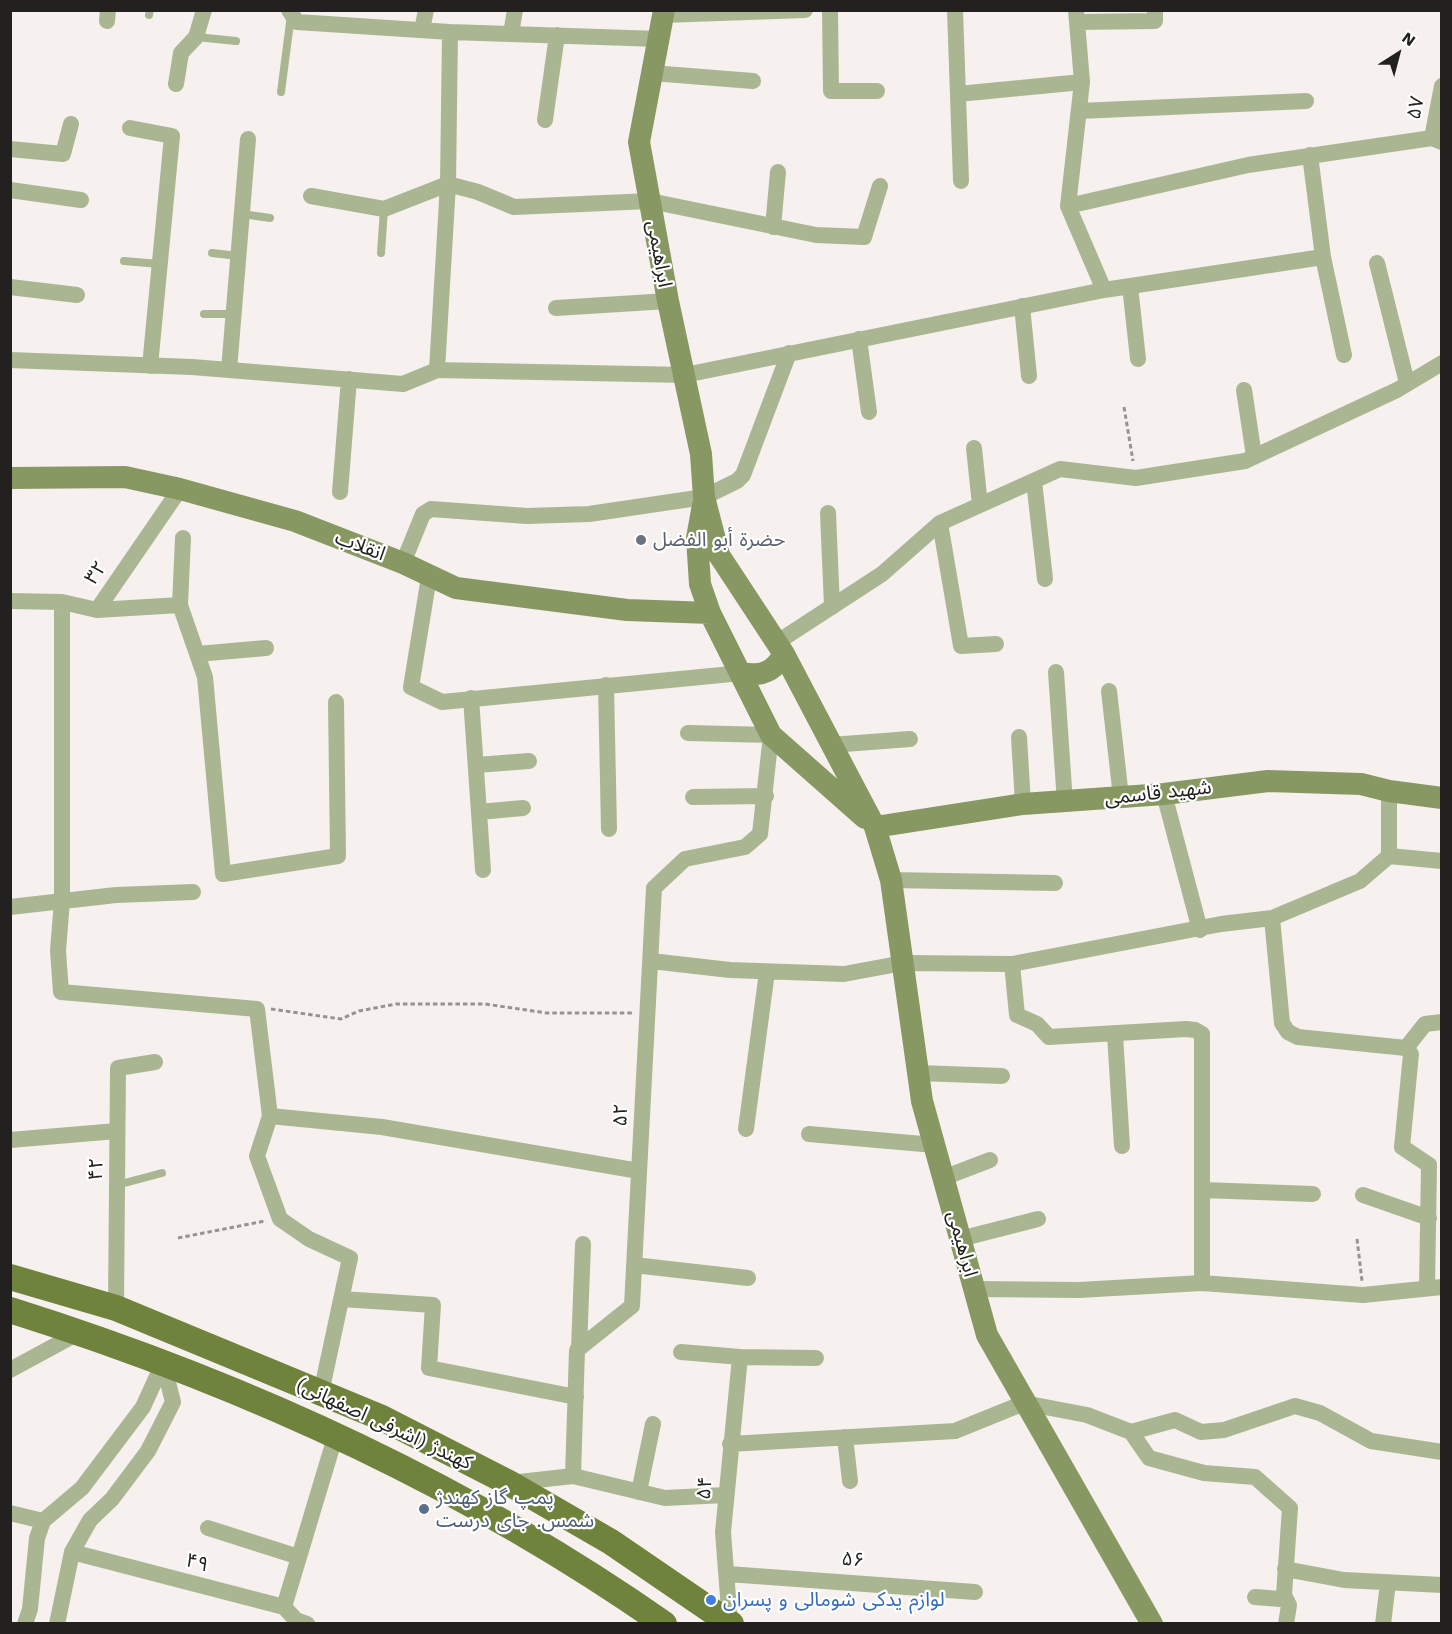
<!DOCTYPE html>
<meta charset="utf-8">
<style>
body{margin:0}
#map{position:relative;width:1452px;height:1634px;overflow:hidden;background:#f6f1ee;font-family:"Work Sans",sans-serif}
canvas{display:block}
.frame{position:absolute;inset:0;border:12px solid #222120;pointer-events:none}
.north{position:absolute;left:1368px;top:24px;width:60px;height:60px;-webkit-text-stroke:4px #fff;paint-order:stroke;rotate:36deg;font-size:16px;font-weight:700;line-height:24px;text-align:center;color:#222120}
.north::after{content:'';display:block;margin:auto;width:21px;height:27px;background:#222120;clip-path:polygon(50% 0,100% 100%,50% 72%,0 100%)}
</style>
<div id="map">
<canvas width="1452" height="1634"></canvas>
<div class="frame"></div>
<div class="north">N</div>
</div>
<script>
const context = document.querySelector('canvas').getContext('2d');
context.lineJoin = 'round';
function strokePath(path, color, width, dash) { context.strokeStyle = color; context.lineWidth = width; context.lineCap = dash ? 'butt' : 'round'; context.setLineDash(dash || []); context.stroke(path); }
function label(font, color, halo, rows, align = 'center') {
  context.font = font + ' "Work Sans","Noto Sans Arabic",sans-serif'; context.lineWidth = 4.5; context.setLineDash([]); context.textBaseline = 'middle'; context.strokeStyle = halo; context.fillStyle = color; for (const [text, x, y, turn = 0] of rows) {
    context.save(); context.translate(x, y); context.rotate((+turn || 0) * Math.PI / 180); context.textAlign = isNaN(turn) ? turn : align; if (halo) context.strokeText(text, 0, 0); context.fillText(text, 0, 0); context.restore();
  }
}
strokePath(new Path2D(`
 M 1124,407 L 1133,461
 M 271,1009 L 341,1019 L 359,1011 L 396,1004 L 485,1004 L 547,1013 L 633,1013
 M 178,1238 L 265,1221
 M 1357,1239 L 1362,1281`), '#969391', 3, [4.5, 3]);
strokePath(new Path2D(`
 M 149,15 L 150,10
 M 196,37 L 236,41
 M 281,92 L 291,15
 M 242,214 L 270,218
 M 212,253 L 238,256
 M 381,253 L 384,209
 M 124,261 L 159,264
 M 204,314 L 233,314
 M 117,1185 L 162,1173`), '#aab692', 8);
strokePath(new Path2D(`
 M 289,10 L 297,22 L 450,32 L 659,39
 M 830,10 L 831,91 L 877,91
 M 955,10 L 961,181
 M 1076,10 L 1082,82 L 1068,206 L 1104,290
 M 663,15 L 805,10
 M 107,21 L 108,10
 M 1077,22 L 1155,21 L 1155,10
 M 422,30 L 426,10
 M 511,34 L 515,10
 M 652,73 L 753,81
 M 176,84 L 181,53 L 196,37 L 204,10
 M 958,94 L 1082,82
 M 1079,111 L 1306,101
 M 545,120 L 557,35
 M 130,128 L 172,136 L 150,366
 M 1432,138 L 1442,86
 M 10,149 L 63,154 L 71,124
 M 1310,155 L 1323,257 L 1344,355
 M 10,190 L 81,200
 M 311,196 L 384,209 L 448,184 L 478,192 L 514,207 L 650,201 L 816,235 L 864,237 L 880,186
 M 1068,206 L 1248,165 L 1432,138 L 1442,142
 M 773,227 L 778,172
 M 1377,263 L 1407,383
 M 1130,286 L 1138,359
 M 10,287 L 77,295
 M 1022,306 L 1029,376
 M 556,308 L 668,301
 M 859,339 L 869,412
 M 10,360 L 192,367 L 403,384 L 437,370 L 685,375 L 1104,290 L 1323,257
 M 229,370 L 248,139
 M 437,370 L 448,184 L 450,32
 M 1244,390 L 1254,456
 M 974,448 L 980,505
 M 1034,481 L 1045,579
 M 340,492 L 349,379
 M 828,513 L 832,607
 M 940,523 L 961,646 L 996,644
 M 403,563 L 423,514 L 431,509 L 527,516 L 589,514 L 704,497 L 737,481 L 743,475 L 789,353
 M 429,577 L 411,687 L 442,702 L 742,673
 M 10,601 L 62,602 L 97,610 L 180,489
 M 62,602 L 62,900 L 58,951 L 61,992 L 257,1009 L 270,1116 L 257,1156 L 280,1219 L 309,1239 L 350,1258 L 321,1393
 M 180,605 L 183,538
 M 97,610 L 180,605 L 205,677 L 223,874 L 338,856 L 336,702
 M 776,643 L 882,574 L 940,523 L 1060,469 L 1136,478 L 1245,461 L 1397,390 L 1442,363
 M 197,654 L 266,648
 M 1056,672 L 1065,803
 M 606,685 L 609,829
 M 1109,691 L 1121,797
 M 471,698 L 483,870
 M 1019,737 L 1023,804
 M 831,745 L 910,739
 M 476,765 L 529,761
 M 1164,794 L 1200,930
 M 693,797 L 766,796
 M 479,812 L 523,808
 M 1389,856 L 1442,861
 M 891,880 L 1055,883
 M 10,907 L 116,895 L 193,892
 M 1272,918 L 1282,1023 L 1288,1032 L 1298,1037 L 1406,1048 L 1411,1054 L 1402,1147 L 1429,1165 L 1427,1288
 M 651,961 L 730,970 L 844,974 L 903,963 L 1012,964 L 1221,924 L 1272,918 L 1360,881 L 1389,856 L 1389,791
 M 1012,964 L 1017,1015 L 1037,1024 L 1049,1037 L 1186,1029 L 1195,1030 L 1202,1034 L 1202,1283
 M 1115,1035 L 1122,1146
 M 1406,1048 L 1425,1024 L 1442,1022
 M 918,1073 L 1002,1076
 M 270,1116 L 382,1127 L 639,1171
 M 746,1129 L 767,972
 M 809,1134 L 934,1145
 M 10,1140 L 117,1131
 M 943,1178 L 990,1160
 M 1203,1190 L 1313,1194
 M 1363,1195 L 1429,1218
 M 960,1239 L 1038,1219
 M 634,1265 L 748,1278
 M 974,1289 L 1079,1290 L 1202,1283 L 1363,1295 L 1442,1287
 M 342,1299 L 433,1305 L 429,1368 L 576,1397
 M 116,1308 L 118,1068 L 155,1062
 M 579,1349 L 583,1244
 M 681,1352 L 740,1357 L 816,1358
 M 10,1370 L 80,1332
 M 1131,1432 L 1149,1458 L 1204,1473 L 1255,1477 L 1290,1508 L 1284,1595 L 1280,1599 L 1255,1597
 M 845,1437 L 850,1481
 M 730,1444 L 955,1431 L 1024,1403 L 1087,1415 L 1131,1432 L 1175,1420 L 1201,1432 L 1224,1430 L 1295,1406 L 1320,1413 L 1371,1441 L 1442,1452
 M 573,1476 L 665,1498 L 725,1495
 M 510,1483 L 573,1476 L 577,1350 L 632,1306 L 654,888 L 685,859 L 745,847 L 760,834 L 771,735 L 688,733
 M 639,1492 L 653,1424
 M 10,1513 L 43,1521
 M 208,1528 L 299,1557
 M 72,1552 L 284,1607 L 296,1620 L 307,1624
 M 1285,1569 L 1344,1580 L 1442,1585
 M 728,1574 L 975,1592
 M 1284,1595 L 1289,1605 L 1286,1624
 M 284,1607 L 336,1434
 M 730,1623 L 723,1532 L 740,1357
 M 25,1624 L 30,1609 L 37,1538 L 43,1521 L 82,1488 L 143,1407 L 163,1363
 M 57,1624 L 72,1552 L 90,1520 L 112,1499 L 148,1451 L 173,1402 L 163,1363
 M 1383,1624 L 1388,1583`), '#aab692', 16);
strokePath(new Path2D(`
 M 664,10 L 639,142 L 668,301 L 701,454 L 704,497 L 719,555 L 784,654 L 875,827 L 891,880 L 922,1101 L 987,1335 L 1152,1624
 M 10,478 L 125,477 L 180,489 L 295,521 L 403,563 L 456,588 L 627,610 L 710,613
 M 703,505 L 697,538 L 700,584 L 710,613 L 771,735 L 865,818
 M 742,673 C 761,677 774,672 784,654
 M 875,827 L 1023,804 L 1164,794 L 1268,781 L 1361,784 L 1389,791 L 1442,798`), '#889862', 22);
strokePath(new Path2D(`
 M 10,1277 L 116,1308 L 382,1418 L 509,1483 L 611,1542 L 731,1624
 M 10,1310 C 242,1383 464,1484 664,1624`), '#6f833d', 26);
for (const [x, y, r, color] of [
 [641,540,6,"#6b7280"],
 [424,1509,6,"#5c6f8a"],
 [711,1600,6,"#3f7fe0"]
]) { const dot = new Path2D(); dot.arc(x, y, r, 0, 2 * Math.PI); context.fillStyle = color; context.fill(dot); strokePath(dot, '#fff', 2); }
label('20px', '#222120', '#fff', [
 ["۵۷",1416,108,-79],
 ["ابراهیمی",659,254,80],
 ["انقلاب",360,546,21],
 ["۳۲",96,573,-55],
 ["شهید قاسمی",1158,793,-6],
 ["۵۲",621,1115,-87],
 ["۴۲",96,1169,-90],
 ["ابراهیمی",962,1244,75],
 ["کهندژ (اشرفی اصفهانی)",384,1424,25],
 ["۵۴",705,1488,-85],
 ["۵۶",853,1560,5],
 ["۴۹",197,1563,15]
]);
label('20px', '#5b616d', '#fff', [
 ["حضرة أبو الفضل",653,540]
], 'left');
label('20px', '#4e5e75', '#fff', [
 ["پمپ گاز کهندژ",436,1498],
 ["شمس. جای درست",436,1521]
], 'left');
label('20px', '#366cbe', '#fff', [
 ["لوازم یدکی شومالی و پسران",723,1600]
], 'left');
</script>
